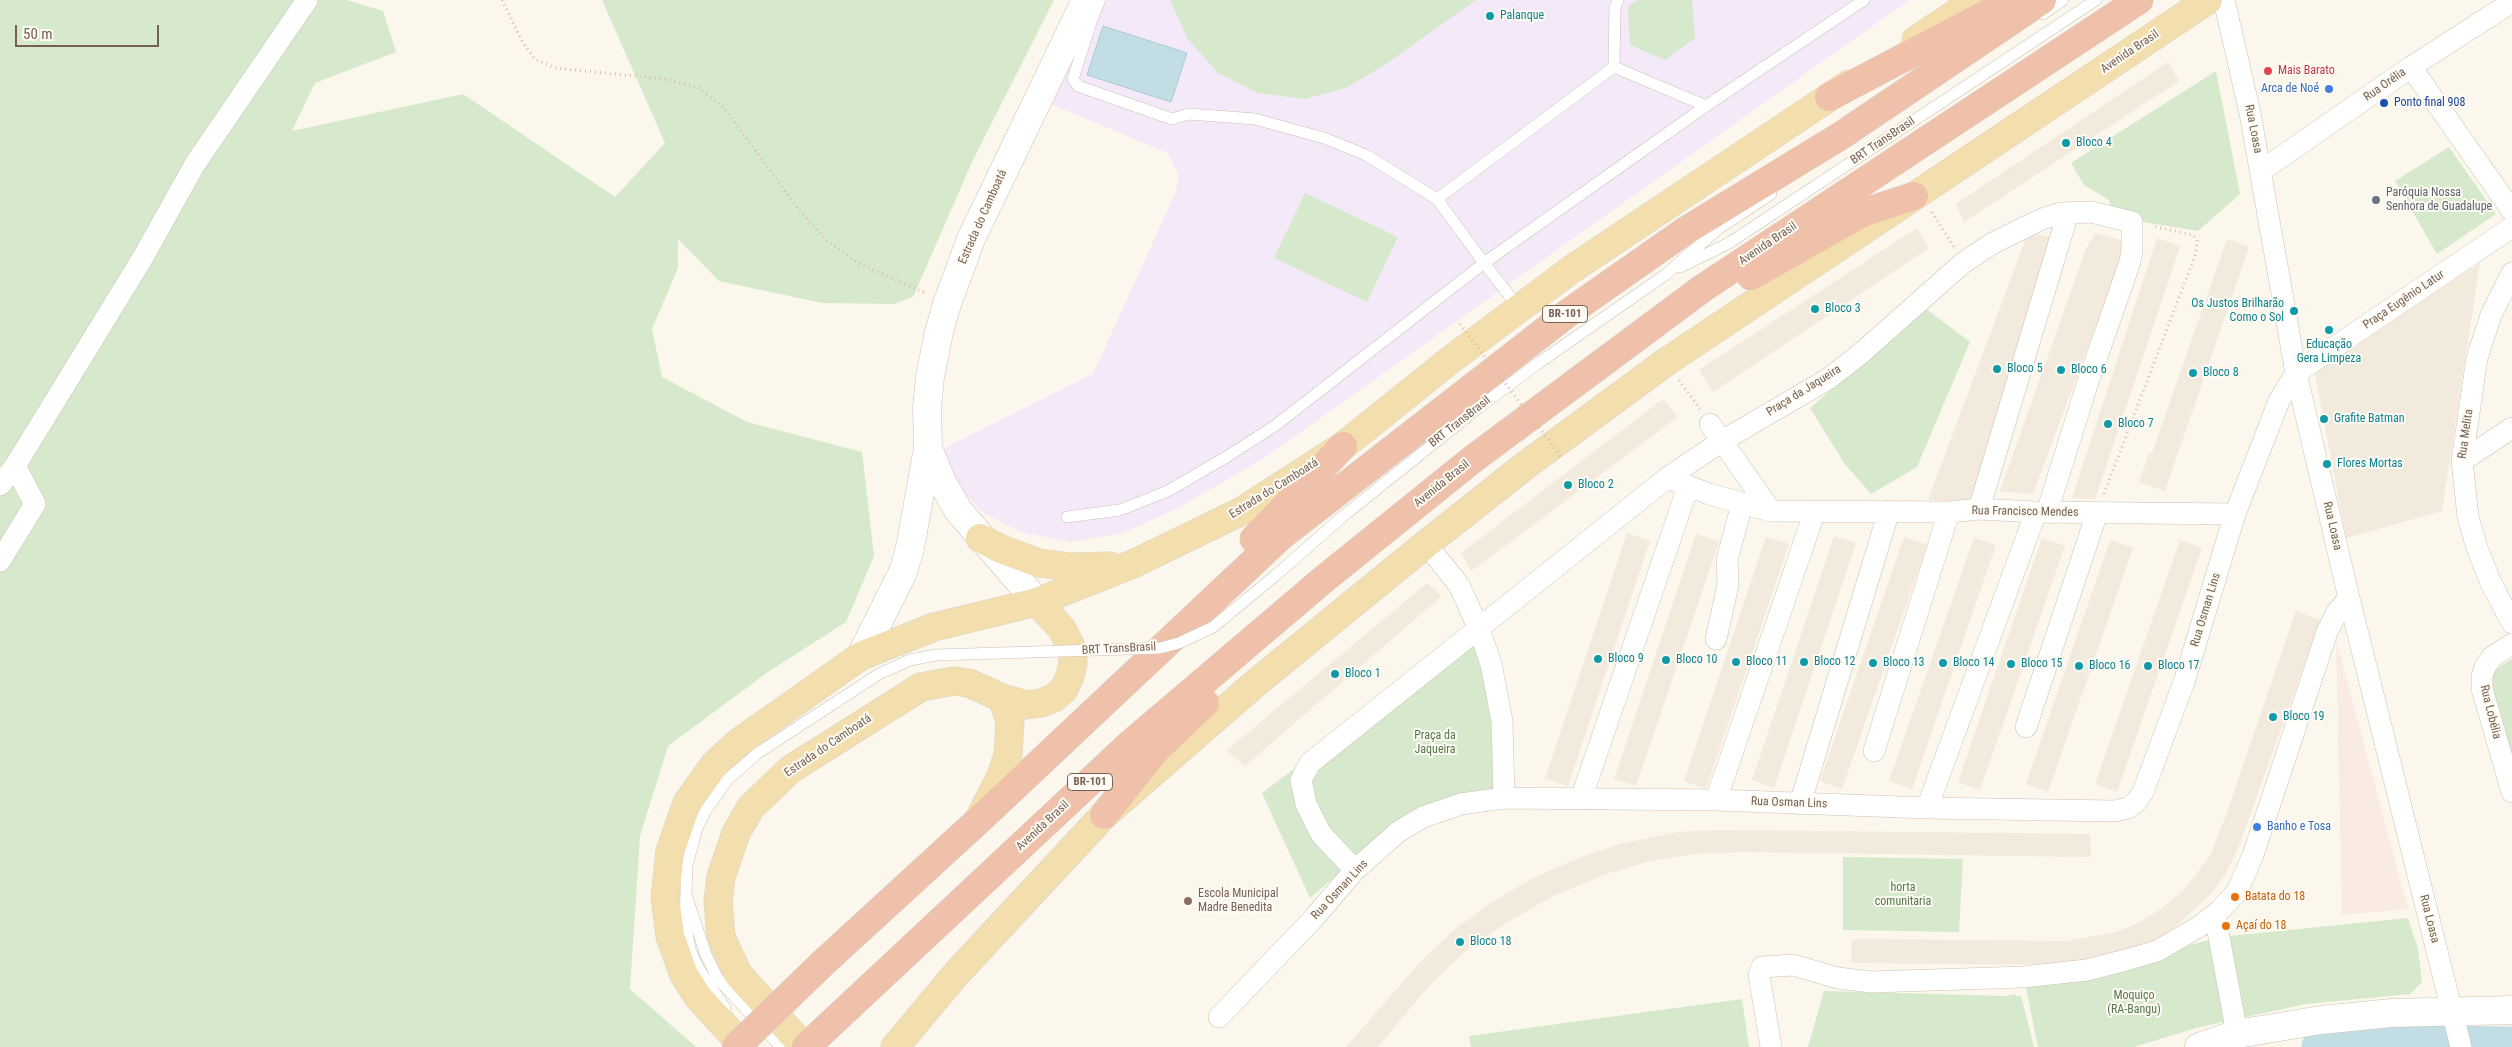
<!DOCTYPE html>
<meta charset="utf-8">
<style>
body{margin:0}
#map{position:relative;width:2512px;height:1047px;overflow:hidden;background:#fbf7ed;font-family:"Roboto Condensed",sans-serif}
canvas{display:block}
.scale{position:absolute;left:15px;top:25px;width:144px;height:22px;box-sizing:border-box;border:2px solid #756051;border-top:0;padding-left:6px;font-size:15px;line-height:18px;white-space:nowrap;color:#756051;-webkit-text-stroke:4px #fefbf4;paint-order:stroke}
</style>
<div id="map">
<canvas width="2512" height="1047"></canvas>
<div class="scale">50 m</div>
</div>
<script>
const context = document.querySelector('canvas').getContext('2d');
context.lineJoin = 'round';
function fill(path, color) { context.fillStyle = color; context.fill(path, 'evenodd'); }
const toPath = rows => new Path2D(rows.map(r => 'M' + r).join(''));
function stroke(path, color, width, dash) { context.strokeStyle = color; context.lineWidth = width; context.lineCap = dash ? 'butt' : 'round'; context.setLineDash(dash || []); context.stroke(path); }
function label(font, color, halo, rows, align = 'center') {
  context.font = font + ' "Roboto Condensed",sans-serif'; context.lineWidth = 4; context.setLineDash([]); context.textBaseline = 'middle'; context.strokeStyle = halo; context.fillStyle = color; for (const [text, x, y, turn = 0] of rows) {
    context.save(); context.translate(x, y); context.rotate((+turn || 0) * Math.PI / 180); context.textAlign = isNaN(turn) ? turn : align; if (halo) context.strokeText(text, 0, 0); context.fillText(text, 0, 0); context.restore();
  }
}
fill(toPath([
 [2168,62,2179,81,1964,222,1956,204],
 [1917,228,1929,248,1713,392,1699,370],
 [2028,233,2059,238,1975,502,1928,500],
 [2095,233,2127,242,2033,494,2000,491,2086,249],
 [2157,238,2180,246,2179,250,2095,499,2072,498],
 [2227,239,2249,247,2165,491,2139,482,2149,453,2152,453],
 [2480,263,2442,511,2346,538,2315,373],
 [1663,399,1678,417,1471,571,1461,553],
 [1627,533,1650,541,1568,786,1545,778],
 [1696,534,1719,542,1636,786,1614,779],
 [1834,536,1856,543,1774,788,1752,780],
 [1766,537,1789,544,1706,789,1684,781],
 [1904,537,1927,545,1842,789,1820,781],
 [1974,538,1996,545,1912,789,1889,781],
 [2042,538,2065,546,1980,790,1958,782],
 [2110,540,2133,548,2048,792,2026,784],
 [2180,540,2202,548,2117,792,2095,784],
 [1427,583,1442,596,1245,766,1226,751],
 [2296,611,2320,620,2238,849,2225,875,2212,893,2168,933,2139,949,2065,965,1851,963,1852,939,2067,941,2116,932,2138,923,2161,909,2184,890,2210,856,2226,815],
 [1720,830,2090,834,2091,857,1742,852,1694,854,1650,861,1606,874,1553,896,1503,925,1461,955,1428,987,1378,1047,1346,1047,1422,960,1455,929,1492,902,1533,878,1584,856,1620,844,1678,832]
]), '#f2eadc');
fill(toPath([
 [2336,639,2408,909,2342,915]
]), '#faebe2');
fill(toPath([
 [1089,0,1909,0,1264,458,1180,507,1123,533,1070,542,1021,532,985,514,959,488,939,451,1093,374,1175,194,1179,178,1168,153,1046,102]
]), '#f4e9f8');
fill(toPath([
 [0,0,347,0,383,11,396,52,315,83,292,131,463,94,615,197,665,143,602,0,1054,0,973,160,913,297,894,304,822,303,719,281,678,239,678,268,652,329,662,377,747,422,862,452,874,556,846,622,768,672,668,746,640,836,630,989,696,1047,0,1047],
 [1170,0,1476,0,1383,66,1346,88,1304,99,1258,93,1218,73,1187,38],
 [1637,0,1692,0,1695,38,1665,60,1630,45,1628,7],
 [2216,71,2240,194,2198,231,2113,217,2109,200,2084,185,2071,163],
 [2449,147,2496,214,2437,254,2395,181],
 [1305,193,1398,237,1367,302,1274,258],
 [1925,308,1970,342,1917,467,1871,494,1844,463,1810,408],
 [1479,631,1489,665,1500,794,1362,854,1310,898,1262,793],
 [2512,659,2512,766,2486,675],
 [1843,857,1963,859,1959,932,1843,930],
 [2408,918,2418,949,2422,982,2410,994,2306,1004,2196,1028,2134,1047,2038,1047,2026,988,2220,937],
 [1824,991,2007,996,2015,994,2016,996,2021,996,2034,1047,1808,1047],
 [1742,999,1749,1047,1471,1047,1469,1036]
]), '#d6e9cc');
const water = toPath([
 [1103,26,1187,53,1171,102,1087,75,1103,26]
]);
fill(water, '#c2dde4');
stroke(water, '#aacbd5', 1);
stroke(toPath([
 [2319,1047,2379,1042,2512,1044]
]), '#c2dde4', 35);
const lane = toPath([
 [1100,0,1091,22,1073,79,1078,86,1172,119,1189,114,1255,119,1324,138,1366,155,1437,199,1484,263,1706,106,1864,0],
 [2043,14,2063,0],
 [1614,67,1706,106],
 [1437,199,1614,67,1615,7,1618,0],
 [1680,267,1729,243,2096,0],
 [1067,517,1120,510,1168,491,1228,456,1276,425,1484,263,1519,308],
 [1276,575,1342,517,1478,408,1540,362,1665,275,1718,229,1771,194],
 [686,895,706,955,718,979,781,1047],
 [725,1008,699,969,690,950,685,921,687,865,697,828,706,810,728,779,758,753,879,674,910,660,936,655]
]);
const street = toPath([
 [2224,0,2250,113,2296,373,2349,598,2461,1047],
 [2411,67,2512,211],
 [2261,171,2411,67,2512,2],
 [2512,273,2491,315,2477,358,2462,461,2468,517,2477,548,2491,583,2512,623],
 [1710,424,1771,511],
 [2462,461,2512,428],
 [1667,478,1709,494,1771,511,1949,512,1979,509,2036,512,2235,514,2279,401,2296,373,2512,227],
 [0,485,15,466],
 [1979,509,2068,213],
 [1426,544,1459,585,1479,629,1491,664,1502,721,1504,798],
 [0,561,35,504,15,466,142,259,195,164,307,0],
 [1716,639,1728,585,1727,560,1742,504],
 [2512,644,2492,657,2485,667,2482,676,2482,689,2512,792],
 [2026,727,2097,513],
 [1874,751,1949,512],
 [1581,799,1688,487],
 [1716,800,1815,511],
 [1800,804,1889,511],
 [1927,808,2036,512],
 [1355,870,1321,834,1306,804,1301,780,1310,763,1667,478,1722,441,1828,379,1859,355,1963,263,1993,243,2042,219,2061,213,2091,212,2132,222,2132,250,2130,262,2087,385,2047,512],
 [2215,915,2237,1034],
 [1219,1017,1313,919,1355,870,1398,832,1423,817,1461,804,1504,798,1716,800,1927,808,2115,811,2128,808,2136,802,2143,792,2184,682,2235,514],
 [1771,1047,1759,975,1762,967,1793,965,1838,978,1871,982,2023,977,2087,970,2126,960,2157,951,2200,926,2219,911,2237,892,2253,855,2327,632,2337,612,2349,598]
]);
const secondary = toPath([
 [928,448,942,482,958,510,1037,602],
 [861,656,903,572,910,548,928,448,927,408,930,377,939,332,947,304,971,239,1086,0],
 [2199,1047,2237,1034,2321,1020,2392,1013,2512,1010]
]);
const primary = toPath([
 [1916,40,1976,0],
 [980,538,1001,549,1039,563,1069,567,1110,566],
 [979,819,1001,776,1008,755,1010,721,1002,698],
 [744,1047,698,997,684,975,670,936,665,897,670,851,687,803,714,765,739,742,861,656,934,627,1037,602,1133,564,1242,511,1343,446,1449,361,1572,269,1849,84],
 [804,1047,738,974,721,937,718,901,721,877,736,833,751,807,791,769,921,687,954,681,969,683,1002,698,1026,705,1041,703,1054,698,1064,689,1070,676,1073,663,1072,649,1062,629,1037,602],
 [895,1047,956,974,1104,815,1257,682,1426,544,1526,465,1666,362,2208,0]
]);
const highway = toPath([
 [1829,97,2013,0],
 [1751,276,1862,213,1914,196],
 [1254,539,1343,446],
 [1104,815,1155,751,1205,703],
 [823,963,979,820,1281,536,1568,313,1685,231,1842,135,2042,0],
 [806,1047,1129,745,1324,579,1473,459,1703,288,2139,0]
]);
stroke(lane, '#cdc0b3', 12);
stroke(street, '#cdc0b3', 22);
stroke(secondary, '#cfc1b1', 29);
stroke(primary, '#d8d2ce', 29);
stroke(highway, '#d8d2ce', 29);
stroke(toPath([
 [502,0,523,43,535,59,555,68,665,79,699,88,724,108,800,211,827,241,858,263,927,294],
 [1932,212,1954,247],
 [1679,380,1700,409],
 [2104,494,2196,253,2197,240,2193,235,2152,226]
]), '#d4bda9', 3, [1, 4]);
stroke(lane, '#fff', 11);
stroke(street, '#fff', 21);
stroke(secondary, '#fff', 28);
stroke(primary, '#f3dead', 28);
stroke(highway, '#efc1aa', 28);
const laneBridge = toPath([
 [936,655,1160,648,1179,643,1213,627,1276,575]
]);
const highwayBridge = toPath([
 [736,1047,823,963]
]);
stroke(laneBridge, '#cdc0b3', 12, []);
stroke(highwayBridge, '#d8d2ce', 29, []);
stroke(toPath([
 [1460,324,1562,458]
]), '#d4bda9', 3, [1, 4]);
stroke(laneBridge, '#fff', 11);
stroke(highwayBridge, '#efc1aa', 28);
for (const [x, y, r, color] of [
 [1490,16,5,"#0f9aa8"],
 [2268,71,5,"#e0444e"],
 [2329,89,5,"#3f7fe0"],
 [2384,103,5,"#1a4fb4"],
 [2066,143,5,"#0f9aa8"],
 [2376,200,5,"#6b7280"],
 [1815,309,5,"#0f9aa8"],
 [2294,311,5,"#0f9aa8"],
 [2329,330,5,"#0f9aa8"],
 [1997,369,5,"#0f9aa8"],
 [2061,370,5,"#0f9aa8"],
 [2193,373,5,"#0f9aa8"],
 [2324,419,5,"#0f9aa8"],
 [2108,424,5,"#0f9aa8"],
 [2327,464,5,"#0f9aa8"],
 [1568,485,5,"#0f9aa8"],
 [1598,659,5,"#0f9aa8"],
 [1666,660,5,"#0f9aa8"],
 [1736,662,5,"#0f9aa8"],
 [1804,662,5,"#0f9aa8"],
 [1873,663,5,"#0f9aa8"],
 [1943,663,5,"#0f9aa8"],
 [2011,664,5,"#0f9aa8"],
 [2079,666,5,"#0f9aa8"],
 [2148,666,5,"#0f9aa8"],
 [1335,674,5,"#0f9aa8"],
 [2273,717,5,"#0f9aa8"],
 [2257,827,5,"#3f7fe0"],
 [2235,897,5,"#e8710a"],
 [1188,901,5,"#8d6e63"],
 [2226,926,5,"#e8710a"],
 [1460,942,5,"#0f9aa8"]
]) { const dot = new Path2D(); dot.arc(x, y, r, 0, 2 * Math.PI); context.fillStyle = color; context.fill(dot); stroke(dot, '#fefbf4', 2); }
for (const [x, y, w] of [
 [1565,314,45],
 [1090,782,45]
]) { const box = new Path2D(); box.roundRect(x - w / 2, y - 8.5, w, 17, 4); context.fillStyle = '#fefbf4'; context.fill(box); stroke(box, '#756051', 1); }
label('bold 11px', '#756051', null, [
 ["BR-101",1565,314],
 ["BR-101",1090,782]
]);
label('12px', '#0d838f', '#fefbf4', [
 ["Palanque",1500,16],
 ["Bloco 4",2076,143],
 ["Os Justos Brilharão",2284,304,"right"],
 ["Como o Sol",2284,318,"right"],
 ["Bloco 3",1825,309],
 ["Educação",2329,345,"center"],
 ["Gera Limpeza",2329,359,"center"],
 ["Bloco 5",2007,369],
 ["Bloco 6",2071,370],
 ["Bloco 8",2203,373],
 ["Grafite Batman",2334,419],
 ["Bloco 7",2118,424],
 ["Flores Mortas",2337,464],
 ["Bloco 2",1578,485],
 ["Bloco 9",1608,659],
 ["Bloco 10",1676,660],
 ["Bloco 11",1746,662],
 ["Bloco 12",1814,662],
 ["Bloco 13",1883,663],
 ["Bloco 14",1953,663],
 ["Bloco 15",2021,664],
 ["Bloco 16",2089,666],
 ["Bloco 17",2158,666],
 ["Bloco 1",1345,674],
 ["Bloco 19",2283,717],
 ["Bloco 18",1470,942]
], 'left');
label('12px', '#756051', '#fefbf4', [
 ["Avenida Brasil",2130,52,-34],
 ["Rua Orélia",2385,85,-35],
 ["Rua Loasa",2253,129,79],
 ["BRT TransBrasil",1883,141,-34],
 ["Estrada do Camboatá",983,217,-66],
 ["Avenida Brasil",1768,244,-34],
 ["Praça Eugênio Latur",2404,300,-34],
 ["Praça da Jaqueira",1804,391,-32],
 ["BRT TransBrasil",1460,422,-38],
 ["Rua Melita",2466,434,-82],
 ["Avenida Brasil",1442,484,-39],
 ["Estrada do Camboatá",1274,489,-32],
 ["Rua Francisco Mendes",2025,512,1],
 ["Rua Loasa",2332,526,77],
 ["Rua Osman Lins",2206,610,-73],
 ["BRT TransBrasil",1119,649,-3],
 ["Rua Lobélia",2490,712,76],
 ["Estrada do Camboatá",828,746,-34],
 ["Rua Osman Lins",1789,803,2],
 ["Avenida Brasil",1043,826,-43],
 ["Rua Osman Lins",1340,890,-47],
 ["Rua Loasa",2429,919,76]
]);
label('12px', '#be3a42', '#fefbf4', [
 ["Mais Barato",2278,71]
], 'left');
label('12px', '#366cbe', '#fefbf4', [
 ["Arca de Noé",2319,89],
 ["Banho e Tosa",2267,827,"left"]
], 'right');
label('12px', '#164399', '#fefbf4', [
 ["Ponto final 908",2394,103]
], 'left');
label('12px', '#5b616d', '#fefbf4', [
 ["Paróquia Nossa",2386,193],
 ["Senhora de Guadalupe",2386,207]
], 'left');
label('12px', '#54794a', '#fefbf4', [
 ["Praça da",1435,736],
 ["Jaqueira",1435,750],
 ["horta",1903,888],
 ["comunitaria",1903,902],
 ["Moquiço",2134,996],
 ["(RA-Bangu)",2134,1010]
]);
label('12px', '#785e54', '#fefbf4', [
 ["Escola Municipal",1198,894],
 ["Madre Benedita",1198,908]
], 'left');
label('12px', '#c56008', '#fefbf4', [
 ["Batata do 18",2245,897],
 ["Açaí do 18",2236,926]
], 'left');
</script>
